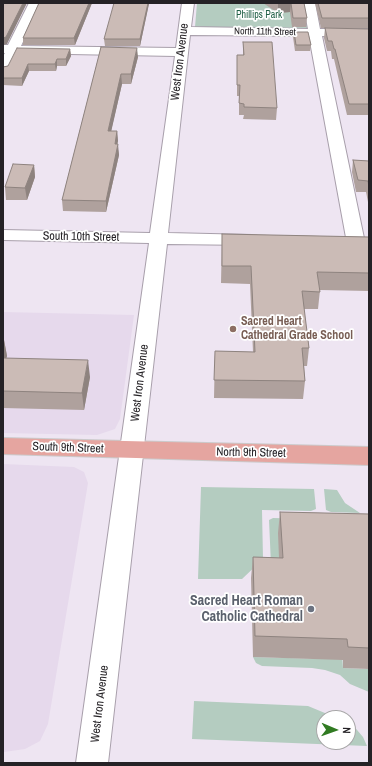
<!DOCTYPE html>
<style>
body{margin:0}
#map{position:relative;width:372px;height:766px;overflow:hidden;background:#eee5f2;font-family:"Archivo Narrow",sans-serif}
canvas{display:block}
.frame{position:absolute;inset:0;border:4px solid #252226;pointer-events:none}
.north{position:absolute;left:316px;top:710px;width:40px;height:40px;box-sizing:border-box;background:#fff;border:1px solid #a8a7a8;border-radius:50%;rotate:92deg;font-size:11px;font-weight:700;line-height:16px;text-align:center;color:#252226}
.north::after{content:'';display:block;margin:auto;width:14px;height:18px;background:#317b22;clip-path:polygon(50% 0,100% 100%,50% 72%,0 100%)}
</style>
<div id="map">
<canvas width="372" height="766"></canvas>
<div class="frame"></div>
<div class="north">N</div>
</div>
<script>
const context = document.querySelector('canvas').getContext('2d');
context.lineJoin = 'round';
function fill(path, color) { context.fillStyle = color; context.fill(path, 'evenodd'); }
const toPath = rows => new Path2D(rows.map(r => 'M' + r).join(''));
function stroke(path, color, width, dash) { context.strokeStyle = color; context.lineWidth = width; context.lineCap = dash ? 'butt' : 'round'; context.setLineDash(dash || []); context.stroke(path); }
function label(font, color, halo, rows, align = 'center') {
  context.font = font + ' "Archivo Narrow",sans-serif'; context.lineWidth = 3.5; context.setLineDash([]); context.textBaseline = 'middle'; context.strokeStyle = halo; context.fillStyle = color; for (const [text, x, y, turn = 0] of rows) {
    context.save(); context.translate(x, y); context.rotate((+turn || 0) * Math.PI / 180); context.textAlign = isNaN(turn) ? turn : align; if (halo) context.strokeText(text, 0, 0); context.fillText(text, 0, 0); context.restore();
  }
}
fill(toPath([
 [3,312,134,315,120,419,115,429,97,435,3,433],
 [3,464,74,467,84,472,88,483,48,724,40,741,25,749,4,752]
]), '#e6d9ec');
fill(toPath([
 [197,3,307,3,312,28,195,27],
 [201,487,314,489,316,509,311,511,262,510,263,559,242,579,198,579],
 [324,489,337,490,345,503,360,513,331,512,326,510],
 [273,518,309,519,280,565,271,565,269,520],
 [341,639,343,668,369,669,369,692,350,684,340,675,325,670,312,668,262,666,256,663,253,657,323,659],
 [194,701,308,706,337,718,324,718,324,742,348,742,348,723,352,724,363,737,367,746,192,739]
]), '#b4ccc0');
const minor = toPath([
 [29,3,41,3,21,46,176,48,182,3,194,3,191,27,308,29,303,3,315,3,320,29,369,29,369,37,322,36,365,243,362,247,356,248,350,247,347,243,309,36,190,35,168,233,252,235,258,236,261,240,258,244,252,245,167,244,108,763,76,763,149,243,3,240,3,230,150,233,175,56,17,53,8,72,3,73,3,56,5,53,3,53,3,45,8,45,29,3]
]);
const major = toPath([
 [3,438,369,447,369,465,3,454,3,438]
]);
stroke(minor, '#a89fab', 2);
stroke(major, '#cbcacb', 2);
fill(minor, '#fff');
fill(major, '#e5a5a0');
fill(toPath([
 [39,3,92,3,75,45,23,45,23,38],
 [149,3,140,46,105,46,104,39],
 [263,3,304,3,307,18,306,27,292,27,290,12,278,13],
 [315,3,369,3,369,28,321,28],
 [325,28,369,29,369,115,347,115,334,59,332,59,331,51,327,51,324,38],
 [294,32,311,45,310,51,295,51,293,37],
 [243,42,277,108,276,120,243,119,244,115,239,115,239,96,237,96,237,55,243,55],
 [101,47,138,57,131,84,122,84,111,131,117,131,118,141,117,144,119,155,106,212,63,211,62,200],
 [70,49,71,56,66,66,57,66,56,71,29,71,22,86,3,85,3,67],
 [353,160,369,161,369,207,366,192,356,192,352,172],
 [34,165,35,177,27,200,6,200,5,187],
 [222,234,369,237,369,291,320,290,318,309,304,309,309,348,307,366,304,366,305,381,303,399,214,398,215,351,253,352,250,284,221,283],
 [3,340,4,340,7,356,6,358,90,377,84,410,3,408],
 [280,512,369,514,369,669,343,668,343,660,253,657,251,578,253,557,279,558,278,533]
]), '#afa19d');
fill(toPath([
 [23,3,27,3,7,44,3,45,3,38],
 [89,3,92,3,75,45,74,38],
 [148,3,149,3,149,4,140,46,140,39],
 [286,3,291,3,290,12,278,13,278,4],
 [137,48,138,57,131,84,131,74],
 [70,49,71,56,66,66,66,59],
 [57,59,57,66,56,71,55,64],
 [28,64,29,71,22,86,22,78],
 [121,74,122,84,109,141,108,131],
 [117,131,118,141,115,154,115,144],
 [118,144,119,155,106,212,106,201],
 [34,165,35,177,27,200,25,188],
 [4,340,7,356,3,370,3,344],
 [88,360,90,377,84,410,82,393]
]), '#8e837f');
const building = toPath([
 [3,3,23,3,6,37,3,38,3,3],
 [39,3,89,3,74,38,23,38,39,3],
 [114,3,148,3,140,39,104,39,114,3],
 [277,3,286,3,278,4,277,3],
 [291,3,304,3,307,18,293,18,291,3],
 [318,3,369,3,369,18,322,18,318,3],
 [325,28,369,29,369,104,349,104,335,49,334,49,332,41,328,41,325,28],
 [294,32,308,32,311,45,296,45,294,32],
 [243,42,272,42,277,108,244,107,244,104,239,103,240,85,237,85,237,55,244,55,243,42],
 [101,47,137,48,131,74,121,74,108,131,117,131,115,144,118,144,106,201,62,200,101,47],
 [17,48,70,49,66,59,57,59,55,64,28,64,22,78,3,78,3,67,8,66,17,48],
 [353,160,369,161,369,187,368,181,358,180,353,160],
 [13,164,34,165,25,188,5,187,13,164],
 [222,234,369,237,369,273,317,272,320,292,302,291,309,348,302,348,305,381,214,380,215,351,255,352,251,266,222,266,222,234],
 [3,358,88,360,82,393,3,391,3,358],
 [280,512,369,514,369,648,348,647,347,639,255,636,253,557,283,558,280,512]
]);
fill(building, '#cbbbb6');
stroke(building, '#8e837f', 1);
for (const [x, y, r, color] of [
 [233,329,4,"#8d6e63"],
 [311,609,4,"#6b7280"]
]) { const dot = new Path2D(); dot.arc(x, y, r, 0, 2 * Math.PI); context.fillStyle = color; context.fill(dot); stroke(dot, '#fff', 1.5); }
label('10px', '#205f46', '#fff', [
 ["Phillips Park",259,15]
]);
label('10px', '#252226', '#fff', [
 ["North 11th Street",265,32,1]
]);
label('12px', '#252226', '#fff', [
 ["West Iron Avenue",180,62,-83],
 ["South 10th Street",81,237,1],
 ["West Iron Avenue",140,383,-83],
 ["South 9th Street",68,448,2],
 ["North 9th Street",251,453,1],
 ["West Iron Avenue",100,704,-83]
]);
label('bold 12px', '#785e54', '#fff', [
 ["Sacred Heart",241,322],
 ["Cathedral Grade School",241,336]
], 'left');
label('bold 14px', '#5b616d', '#fff', [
 ["Sacred Heart Roman",303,601],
 ["Catholic Cathedral",303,617]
], 'right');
</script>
